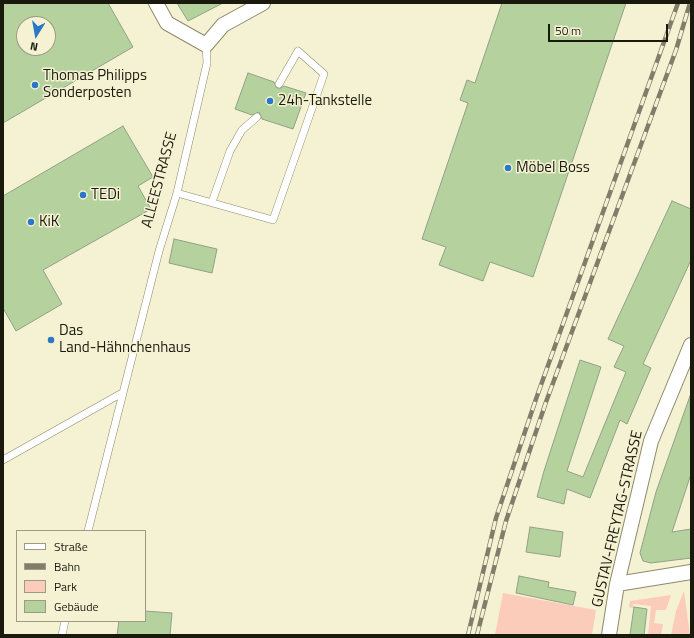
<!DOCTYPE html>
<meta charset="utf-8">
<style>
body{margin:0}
#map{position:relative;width:694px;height:638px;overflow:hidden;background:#f5f2d3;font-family:"Titillium Web",sans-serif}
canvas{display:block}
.frame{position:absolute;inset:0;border:4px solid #1a190e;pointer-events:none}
.legend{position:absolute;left:16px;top:530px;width:130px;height:92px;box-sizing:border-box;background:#f5f2d3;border:1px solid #9d9b84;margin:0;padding:5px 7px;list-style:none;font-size:12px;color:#1a190e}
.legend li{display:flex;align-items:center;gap:8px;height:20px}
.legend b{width:20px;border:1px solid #9d9b84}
.north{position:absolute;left:16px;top:16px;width:40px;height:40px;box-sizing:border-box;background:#f5f2d3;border:1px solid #9d9b84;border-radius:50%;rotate:191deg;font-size:11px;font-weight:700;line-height:16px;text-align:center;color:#1a190e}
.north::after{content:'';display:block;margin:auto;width:14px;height:18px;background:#2878c7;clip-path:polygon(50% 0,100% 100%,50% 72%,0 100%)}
.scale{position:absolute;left:548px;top:24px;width:120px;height:18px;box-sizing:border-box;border:2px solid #1a190e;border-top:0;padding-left:5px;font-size:12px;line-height:14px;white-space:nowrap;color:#1a190e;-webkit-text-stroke:3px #f5f2d3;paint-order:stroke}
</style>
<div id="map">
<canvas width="694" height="638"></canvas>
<div class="frame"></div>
<ul class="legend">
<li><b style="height:5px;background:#fff"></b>Straße</li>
<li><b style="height:5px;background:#807e6a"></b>Bahn</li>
<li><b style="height:11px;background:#fcccbb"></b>Park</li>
<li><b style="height:11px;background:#b5d29e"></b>Gebäude</li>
</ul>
<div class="north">N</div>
<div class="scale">50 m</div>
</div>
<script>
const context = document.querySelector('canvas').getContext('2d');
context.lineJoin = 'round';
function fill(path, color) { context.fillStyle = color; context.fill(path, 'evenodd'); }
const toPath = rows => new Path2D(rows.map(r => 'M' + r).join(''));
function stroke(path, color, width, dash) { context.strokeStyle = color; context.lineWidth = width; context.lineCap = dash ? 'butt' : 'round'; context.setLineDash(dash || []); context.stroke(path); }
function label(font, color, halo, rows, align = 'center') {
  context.font = font + ' "Titillium Web",sans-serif'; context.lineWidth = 3; context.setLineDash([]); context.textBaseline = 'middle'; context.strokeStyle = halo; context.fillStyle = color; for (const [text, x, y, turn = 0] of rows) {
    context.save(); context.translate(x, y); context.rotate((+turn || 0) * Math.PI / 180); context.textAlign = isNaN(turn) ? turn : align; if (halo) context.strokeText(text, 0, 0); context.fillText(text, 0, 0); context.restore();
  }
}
fill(toPath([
 [684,591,690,635,671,635,676,611],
 [503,593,596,610,592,635,495,635],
 [671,595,666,610,656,610,654,623,663,624,661,635,648,635,651,606,633,604,633,608,629,607,630,601]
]), '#fcccbb');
const building = toPath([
 [3,3,108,3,133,47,3,123,3,3],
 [24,24,48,24,48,48,24,48,24,24],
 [177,3,223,3,188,21,177,3],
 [502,3,626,3,533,277,490,262,483,281,439,265,446,247,422,239,468,103,460,100,467,80,475,83,502,3],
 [248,73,274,82,277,88,281,88,284,86,306,93,293,129,262,119,259,112,252,115,235,109,248,73],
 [123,126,153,177,138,186,151,209,43,270,62,304,16,331,3,308,3,196,123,126],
 [672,201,691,209,691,260,643,364,651,368,627,424,620,420,590,498,567,489,564,504,537,497,544,471,580,360,601,367,567,471,583,477,626,372,614,367,624,346,608,339,672,201],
 [174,239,217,249,212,273,169,263,174,239],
 [690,396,691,474,672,532,691,529,691,558,651,563,643,561,640,553,656,492,690,396],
 [530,527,563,532,560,557,526,552,530,527],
 [519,576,549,582,548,587,576,592,573,605,516,593,519,576],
 [634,607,647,609,644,635,630,635,634,607],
 [145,611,172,613,170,635,117,635,119,621,145,621,145,611]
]);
fill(building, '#b5d29e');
stroke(building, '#91a086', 1);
const service = toPath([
 [177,193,273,220,324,74,298,51,279,84],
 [212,202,230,151,242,130,257,117],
 [3,460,122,393],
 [88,531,159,251,177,193,207,63,206,45],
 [62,635,65,621]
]);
const minor = toPath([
 [156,3,167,23,206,45,223,25,263,3],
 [617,584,691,572],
 [609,635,617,584,651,441,691,345]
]);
stroke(service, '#8e8a6e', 8);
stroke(minor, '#8e8a6e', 16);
stroke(service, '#fff', 7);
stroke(minor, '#fff', 14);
const rail = toPath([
 [468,635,496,518,536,399,678,3],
 [477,635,506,521,546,402,676,50,690,3]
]);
stroke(rail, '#807e6a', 4.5);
stroke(rail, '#f5f2d3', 3, [9]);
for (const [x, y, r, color] of [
 [35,85,4,"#2878c7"],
 [270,101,4,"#2878c7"],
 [508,168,4,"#2878c7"],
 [83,195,4,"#2878c7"],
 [31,222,4,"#2878c7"],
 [51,340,4,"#2878c7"]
]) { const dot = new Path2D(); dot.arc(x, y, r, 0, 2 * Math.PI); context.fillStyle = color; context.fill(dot); stroke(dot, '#f5f2d3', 1.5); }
label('15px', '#1a190e', '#f5f2d3', [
 ["Thomas Philipps",43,76],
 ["Sonderposten",43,93],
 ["24h-Tankstelle",278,101],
 ["Möbel Boss",516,168],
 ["TEDi",91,195],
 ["KiK",39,222],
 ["Das",59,331],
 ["Land-Hähnchenhaus",59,348]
], 'left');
label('15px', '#1a190e', '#f5f2d3', [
 ["ALLEESTRASSE",160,180,-75],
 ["GUSTAV-FREYTAG-STRASSE",618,519,-77]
]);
</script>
